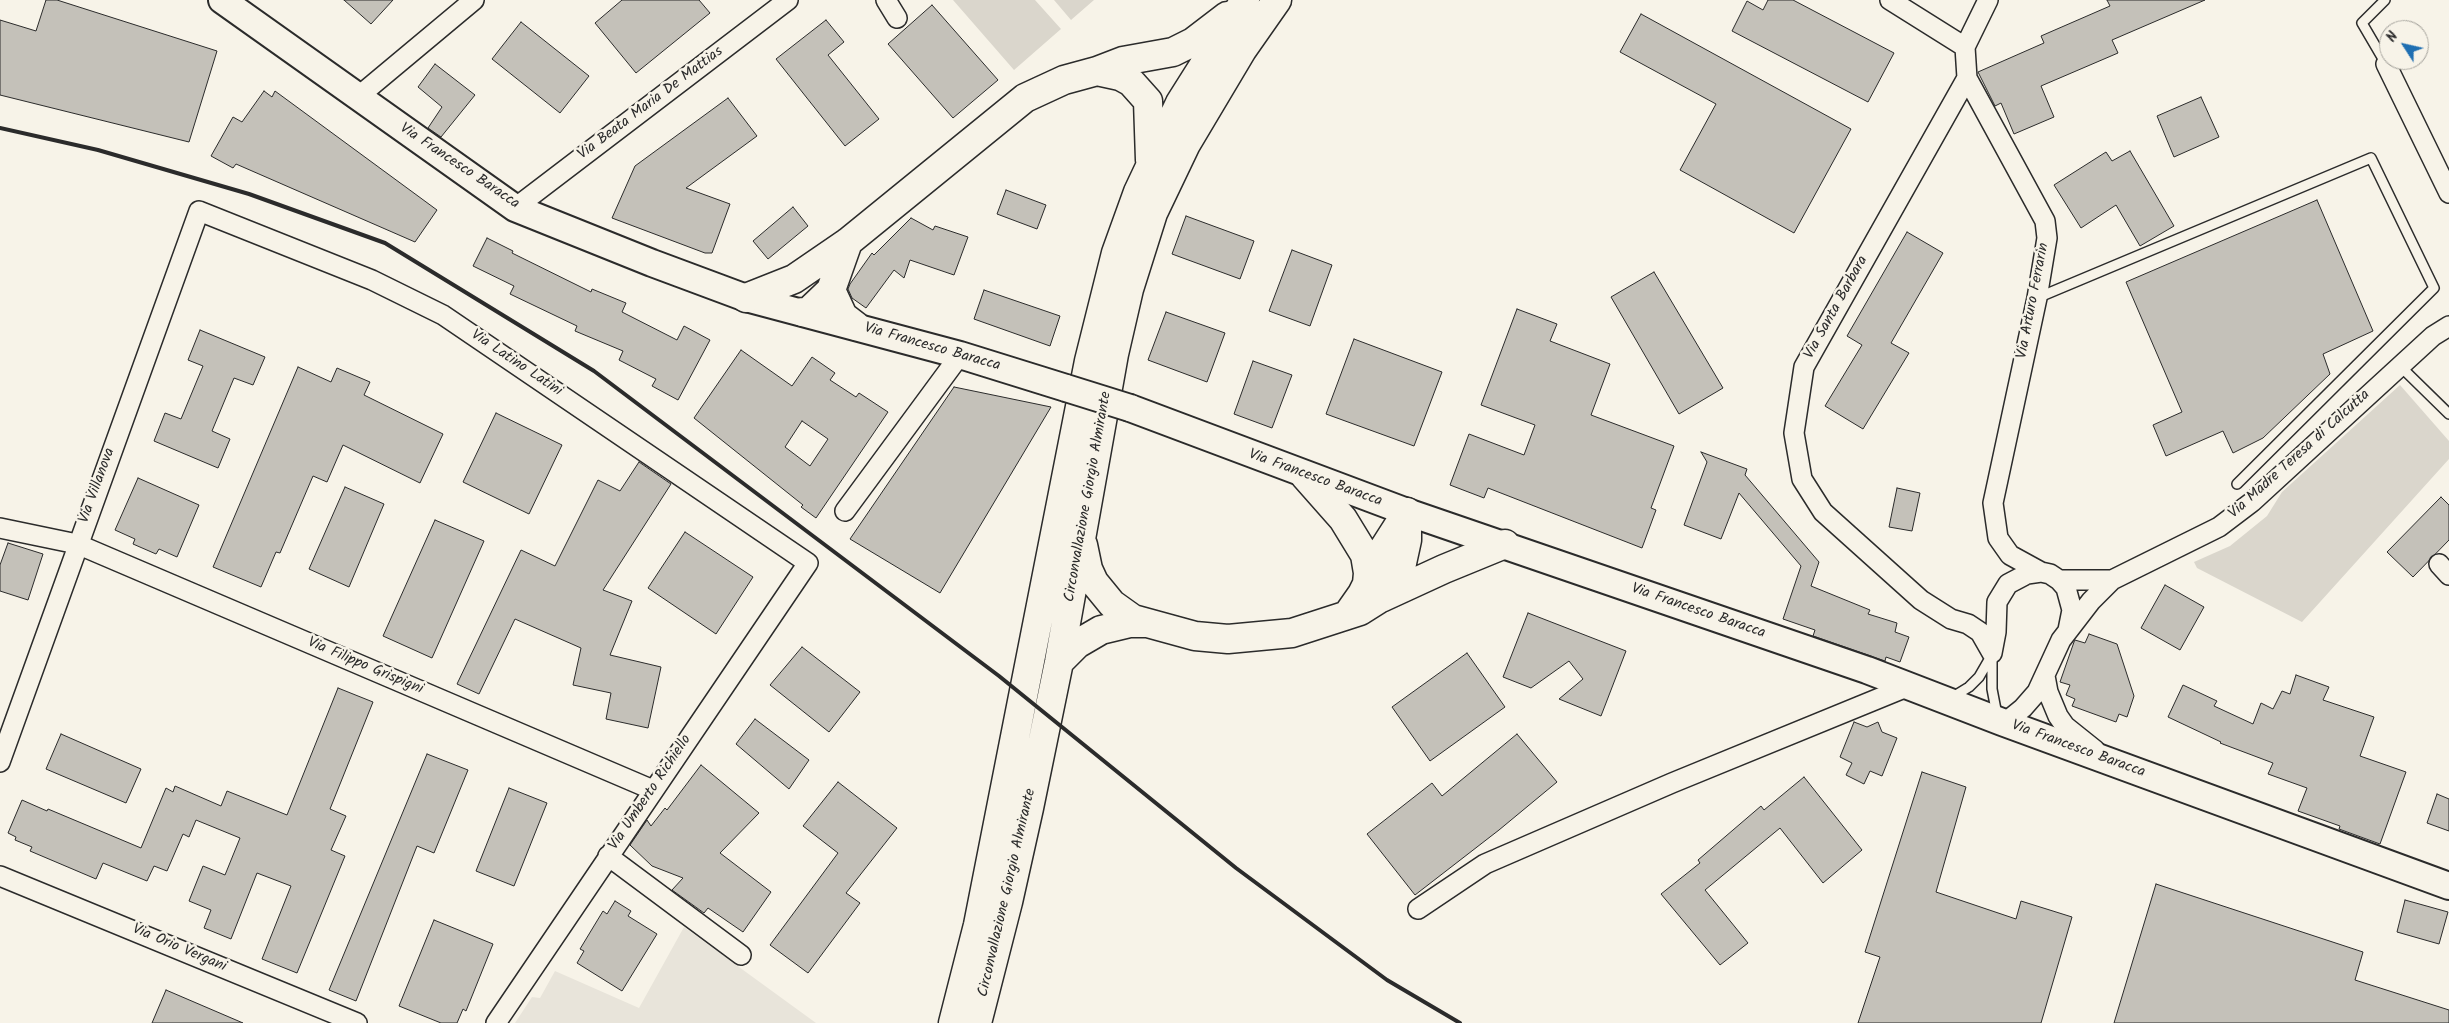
<!DOCTYPE html>
<style>
body{margin:0}
#map{position:relative;width:2449px;height:1023px;overflow:hidden;background:#f7f3e8;font-family:Kalam,sans-serif}
canvas{display:block}
.north{position:absolute;left:2379px;top:20px;width:50px;height:50px;box-sizing:border-box;background:#f7f3e8;border:1px solid #a5a39c;border-radius:50%;rotate:305deg;font-size:14px;font-weight:700;line-height:20px;text-align:center;color:#2b2b2b}
.north::after{content:'';display:block;margin:auto;width:18px;height:22px;background:#1f6fb2;clip-path:polygon(50% 0,100% 100%,50% 72%,0 100%)}
</style>
<div id="map">
<canvas width="2449" height="1023"></canvas>
<div class="north">N</div>
</div>
<script>
const context = document.querySelector('canvas').getContext('2d');
context.lineJoin = 'round';
function fill(path, color) { context.fillStyle = color; context.fill(path, 'evenodd'); }
const toPath = rows => new Path2D(rows.map(r => 'M' + r).join(''));
function stroke(path, color, width, dash) { context.strokeStyle = color; context.lineWidth = width; context.lineCap = dash ? 'butt' : 'round'; context.setLineDash(dash || []); context.stroke(path); }
function label(font, color, halo, rows, align = 'center') {
  context.font = font + ' Kalam,sans-serif'; context.lineWidth = 5; context.setLineDash([]); context.textBaseline = 'middle'; context.strokeStyle = halo; context.fillStyle = color; for (const [text, x, y, turn = 0] of rows) {
    context.save(); context.translate(x, y); context.rotate((+turn || 0) * Math.PI / 180); context.textAlign = isNaN(turn) ? turn : align; if (halo) context.strokeText(text, 0, 0); context.fillText(text, 0, 0); context.restore();
  }
}
fill(toPath([
 [684,927,816,1023,515,1023,532,997,540,998,555,971,639,1008]
]), '#e8e4da');
fill(toPath([
 [953,0,1035,0,1061,29,1014,70],
 [1054,0,1094,0,1071,20],
 [2400,385,2449,441,2449,459,2302,622,2197,568,2194,562,2230,546,2267,516,2282,492]
]), '#dad6cc');
const building = toPath([
 [46,0,57,0,217,51,189,142,0,95,0,20,36,31,46,0],
 [344,0,393,0,371,24,344,0],
 [622,0,699,0,710,13,636,73,595,23,622,0],
 [1768,0,1793,0,1894,53,1868,102,1732,31,1747,1,1763,10,1768,0],
 [2107,0,2205,0,2112,40,2118,53,2041,86,2054,117,2014,134,2001,103,1995,106,1978,72,2044,43,2041,36,2110,6,2107,0],
 [932,5,998,80,953,118,888,44,932,5],
 [1641,14,1851,129,1794,233,1680,170,1716,104,1620,52,1641,14],
 [826,20,844,42,828,55,879,119,845,146,776,59,826,20],
 [521,22,589,76,560,113,492,59,521,22],
 [435,64,475,95,441,137,428,128,442,107,418,87,435,64],
 [264,91,272,97,275,91,437,210,415,242,236,164,233,168,211,156,233,117,242,122,264,91],
 [2201,97,2219,137,2174,157,2157,116,2201,97],
 [728,98,757,136,686,188,730,204,712,253,705,253,612,218,635,166,728,98],
 [2130,151,2174,226,2140,246,2116,205,2081,228,2054,185,2106,152,2112,161,2130,151],
 [1006,190,1046,205,1037,229,997,214,1006,190],
 [2317,200,2373,331,2323,354,2330,374,2263,438,2233,453,2223,431,2166,456,2153,425,2182,412,2126,282,2317,200],
 [793,207,808,226,768,259,753,241,793,207],
 [1186,216,1254,241,1240,279,1172,254,1186,216],
 [911,218,933,230,935,226,968,237,954,275,910,260,904,278,894,270,866,308,852,298,848,289,850,284,872,253,874,255,911,218],
 [1907,232,1943,253,1891,343,1909,353,1863,429,1825,406,1862,345,1847,336,1907,232],
 [487,238,513,251,512,253,591,292,592,289,626,303,622,312,677,340,684,326,710,340,678,400,652,386,656,379,619,360,623,351,575,331,577,326,510,294,514,286,473,266,487,238],
 [1292,250,1332,265,1310,326,1269,311,1292,250],
 [1654,272,1723,388,1679,414,1611,297,1654,272],
 [984,290,1060,316,1050,346,974,319,984,290],
 [1517,309,1557,324,1550,341,1610,364,1591,415,1674,446,1651,508,1656,510,1642,548,1488,488,1484,498,1450,485,1469,434,1524,455,1535,425,1481,405,1517,309],
 [1166,312,1225,333,1207,382,1148,360,1166,312],
 [200,330,265,357,253,385,234,378,212,431,230,439,218,468,154,441,165,413,181,419,203,366,188,360,200,330],
 [1354,339,1442,372,1414,446,1326,414,1354,339],
 [741,350,792,386,812,357,835,373,830,380,856,397,859,393,888,412,816,518,801,507,803,505,694,418,741,350],
 [802,421,828,439,810,466,785,447,802,421],
 [1253,361,1292,375,1272,428,1234,414,1253,361],
 [298,367,331,382,337,368,370,382,364,395,443,434,420,483,343,445,327,482,313,476,280,553,276,552,261,587,213,567,298,367],
 [954,387,1051,407,940,593,850,539,954,387],
 [496,413,562,445,529,514,463,482,496,413],
 [1701,452,1747,469,1745,475,1819,562,1811,586,1870,610,1868,614,1897,623,1895,632,1909,637,1900,662,1886,657,1885,661,1813,636,1815,630,1783,619,1801,566,1739,493,1721,539,1684,525,1707,462,1701,452],
 [639,462,671,484,603,590,632,601,610,655,661,667,648,728,606,719,611,693,573,685,581,648,515,619,479,694,457,684,521,550,555,566,598,480,620,491,639,462],
 [138,478,199,505,177,557,159,549,156,554,133,544,135,539,115,530,138,478],
 [345,487,384,504,349,587,309,569,345,487],
 [1897,488,1920,493,1912,531,1889,527,1897,488],
 [2441,497,2449,505,2449,540,2413,577,2387,552,2441,497],
 [435,520,484,541,432,658,383,636,435,520],
 [685,532,753,577,716,634,648,588,685,532],
 [8,543,43,554,28,600,0,591,0,565,8,543],
 [2165,585,2204,607,2180,650,2141,628,2165,585],
 [1528,613,1626,651,1601,716,1559,699,1583,679,1569,661,1531,688,1503,677,1528,613],
 [2089,634,2117,644,2134,696,2127,717,2119,714,2116,722,2072,706,2075,699,2066,695,2070,685,2060,682,2074,642,2075,640,2085,643,2089,634],
 [802,647,860,692,829,732,770,685,802,647],
 [1467,653,1505,707,1430,761,1392,707,1467,653],
 [2296,675,2329,687,2323,700,2374,717,2360,756,2406,772,2380,844,2339,829,2340,826,2298,811,2307,788,2268,774,2273,763,2220,743,2221,742,2168,717,2183,685,2217,701,2214,706,2253,724,2261,703,2273,709,2282,691,2290,694,2296,675],
 [338,688,373,702,330,809,346,816,331,850,345,856,297,973,262,959,291,886,257,873,231,939,204,928,211,910,189,901,203,866,225,875,240,838,196,820,189,837,183,834,167,871,154,866,147,881,103,863,96,879,30,851,32,847,15,840,16,837,8,833,22,800,47,811,48,809,141,848,166,788,173,792,175,786,221,806,227,791,287,815,338,688],
 [755,719,809,760,789,789,736,744,755,719],
 [1854,722,1867,727,1878,722,1882,732,1897,738,1882,776,1870,771,1864,784,1846,775,1852,763,1840,757,1854,722],
 [61,734,141,769,126,803,46,769,61,734],
 [1517,734,1557,782,1499,830,1415,895,1367,834,1432,783,1442,796,1517,734],
 [427,754,468,770,434,853,417,846,356,1001,329,990,427,754],
 [701,765,759,813,720,853,771,892,743,932,708,908,704,913,672,890,683,878,652,866,630,845,647,820,651,826,665,808,667,810,701,765],
 [1922,772,1966,787,1936,892,2016,919,2021,901,2072,917,2041,1023,1858,1023,1880,957,1865,952,1922,772],
 [1804,777,1862,850,1823,883,1780,828,1705,890,1748,943,1720,965,1661,894,1700,863,1698,860,1761,806,1764,810,1804,777],
 [838,782,897,828,846,893,860,903,808,973,770,945,838,853,803,826,838,782],
 [509,788,547,803,514,886,476,871,509,788],
 [2437,794,2449,799,2449,831,2427,823,2437,794],
 [2156,884,2363,952,2355,980,2449,1010,2449,1023,2114,1023,2156,884],
 [2405,900,2448,912,2439,944,2397,932,2405,900],
 [615,901,631,911,628,916,657,934,622,991,577,963,584,951,580,949,603,911,607,914,615,901],
 [434,920,493,944,466,1011,463,1009,457,1023,441,1023,399,1006,434,920],
 [166,990,243,1023,152,1023,166,990]
]);
fill(building, '#c4c1b9');
stroke(building, '#2b2b2b', 1);
const service = toPath([
 [2385,0,2362,23,2386,64],
 [2037,298,2371,158,2434,288,2237,484],
 [2400,366,2449,414],
 [1992,653,1992,689,1997,715],
 [1951,698,1969,687,1979,677,1990,658]
]);
const minor = toPath([
 [886,0,897,18],
 [1890,0,1965,47],
 [1988,0,1965,47,1967,78,2045,221,2047,238,2037,298,1993,503,1998,538,2010,555,2041,572],
 [2386,64,2449,193],
 [1967,78,1804,367,1794,433,1802,479,1823,512,1921,600,1951,619,1968,624,1980,632,1992,653],
 [359,96,474,0],
 [515,208,788,0],
 [845,511,960,355],
 [0,528,77,544,653,790],
 [2439,564,2449,575],
 [2059,580,2112,580],
 [1992,653,1996,632,1997,602,2008,584,2027,574,2041,572,2050,574,2059,580,2066,588,2072,610,2068,630],
 [2045,676,2048,692,2058,716,2065,726,2095,750],
 [2002,722,2007,721,2023,708,2037,692,2061,640,2091,601,2112,580,2219,527,2252,502,2433,336,2449,326],
 [0,762,199,211,372,280,443,315,808,563,496,1023],
 [608,856,741,955],
 [0,876,357,1023],
 [1418,909,1485,864,1672,783,1909,686]
]);
const secondary = toPath([
 [222,0,515,208,652,263,746,298,960,355,1066,388],
 [1130,408,1407,512,1867,670,2002,722,2449,886]
]);
const trunk = toPath([
 [1097,71,1120,76,1131,82,1148,101,1150,160],
 [848,242,831,290,843,316,856,326],
 [746,298,794,279,848,242,1025,98,1064,80,1097,71,1123,61,1173,52,1193,42,1227,16],
 [803,312,808,312,831,290],
 [1305,476,1343,519,1365,555,1368,573,1367,584,1362,594,1348,614],
 [1083,545,1088,569,1094,582,1112,604,1133,619,1195,636,1228,639,1292,633,1360,611,1379,599,1396,578,1402,563,1407,540,1407,512],
 [1368,573,1407,512],
 [1381,598,1444,569,1505,544],
 [1059,662,1077,644,1101,630,1130,623,1144,623],
 [953,1023,978,925,1089,361,1116,253,1138,192,1180,103,1245,0],
 [977,1023,1008,902,1029,808,1059,662,1114,354,1129,289,1153,213,1186,144,1242,50,1277,0]
]);
stroke(service, '#2b2b2b', 12);
stroke(minor, '#2b2b2b', 22);
stroke(secondary, '#2b2b2b', 30);
stroke(trunk, '#2b2b2b', 31);
stroke(service, '#f7f3e8', 9);
stroke(minor, '#f7f3e8', 19);
stroke(secondary, '#f7f3e8', 26);
stroke(trunk, '#f7f3e8', 28);
stroke(toPath([
 [0,128,98,150,249,194,385,243,594,371,999,676,1236,868,1387,980,1460,1023]
]), '#2b2b2b', 4);
const secondaryBridge = toPath([
 [1066,388,1130,408]
]);
stroke(secondaryBridge, '#2b2b2b', 30, []);
stroke(secondaryBridge, '#f7f3e8', 26);
label('15px', '#2b2b2b', '#f7f3e8', [
 ["Via Beata Maria De Mattias",651,104,-37],
 ["Via Francesco Baracca",459,167,34],
 ["Via Arturo Ferrarin",2034,301,-79],
 ["Via Santa Barbara",1837,308,-61],
 ["Via Francesco Baracca",932,348,16],
 ["Via Latino Latini",516,364,34],
 ["Via Madre Teresa di Calcutta",2300,455,-42],
 ["Via Francesco Baracca",1315,479,20],
 ["Via Villanova",98,486,-70],
 ["Circonvallazione Giorgio Almirante",1089,497,-80],
 ["Via Francesco Baracca",1698,612,19],
 ["Via Filippo Grispigni",365,667,23],
 ["Via Francesco Baracca",2078,750,20],
 ["Via Umberto Richiello",651,793,-56],
 ["Circonvallazione Giorgio Almirante",1008,893,-77],
 ["Via Orio Vergani",179,949,23]
]);
</script>
